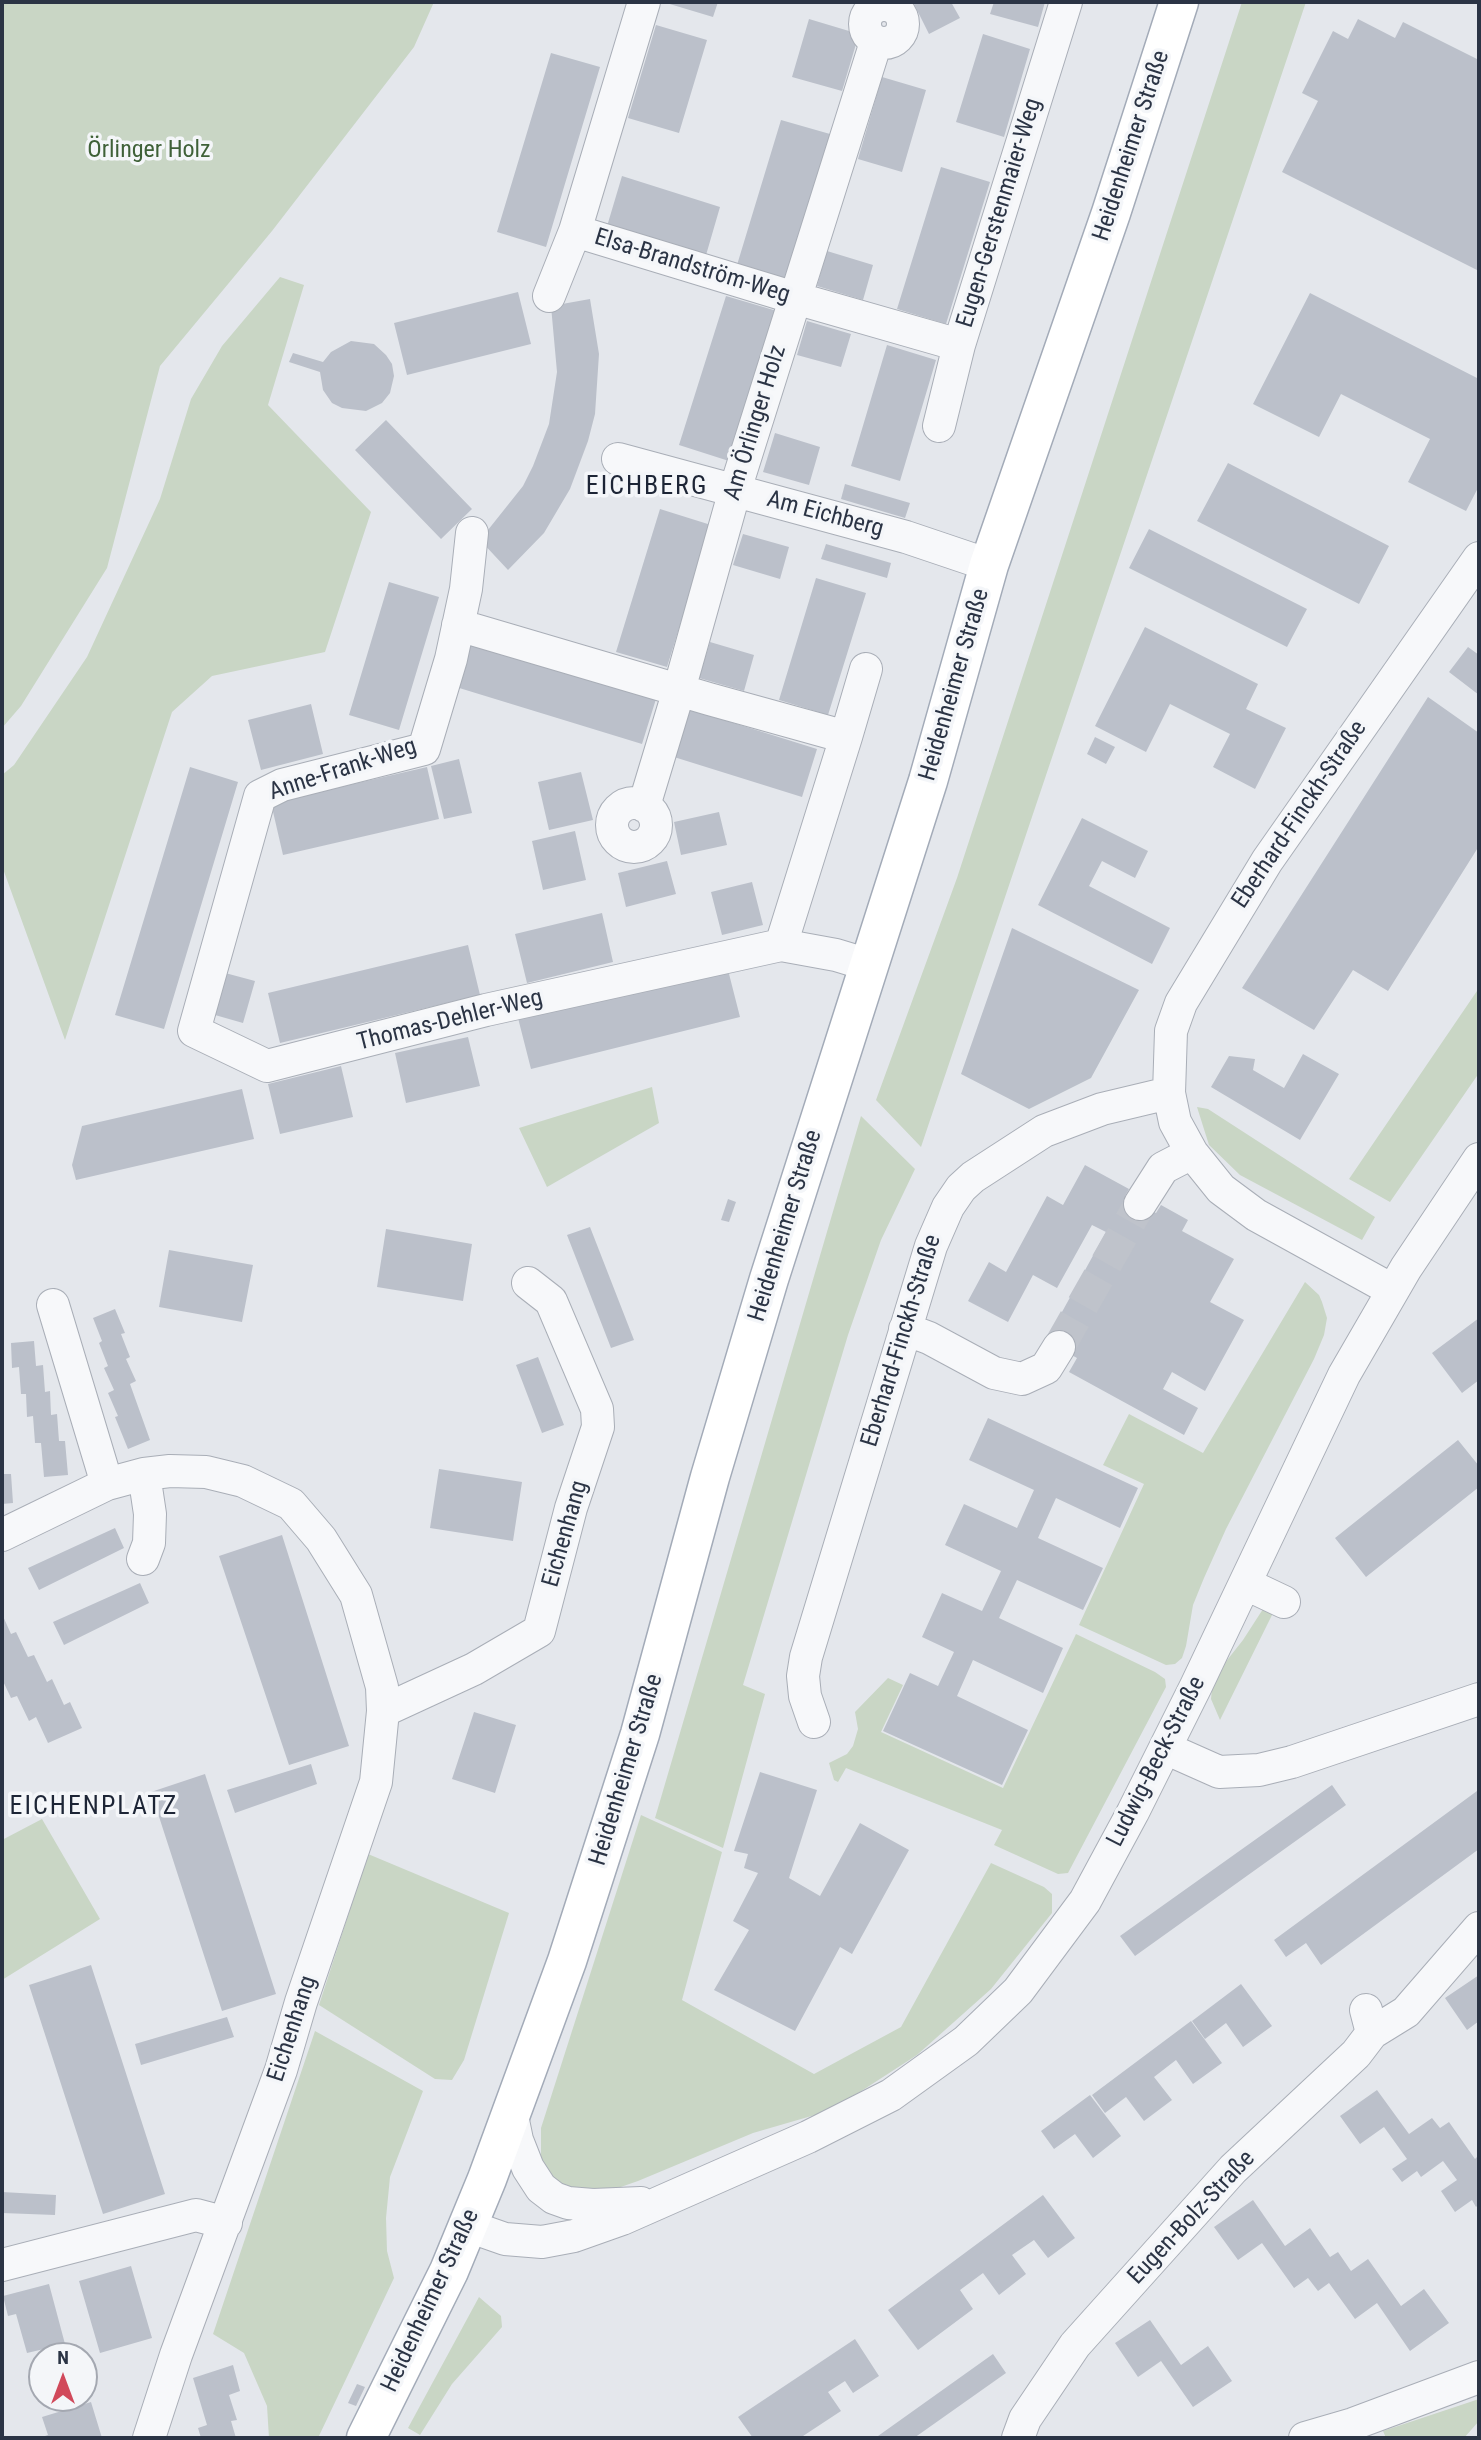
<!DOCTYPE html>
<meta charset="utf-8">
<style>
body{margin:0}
#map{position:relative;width:1481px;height:2440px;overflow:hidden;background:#e4e7ec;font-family:"Roboto Condensed",sans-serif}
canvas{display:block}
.frame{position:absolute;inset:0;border:4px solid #2b3445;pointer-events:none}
.north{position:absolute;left:28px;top:2342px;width:70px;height:70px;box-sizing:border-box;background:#f4f6f9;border:2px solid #a4a8b1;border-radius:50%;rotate:0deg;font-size:19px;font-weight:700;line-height:28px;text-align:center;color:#2b3445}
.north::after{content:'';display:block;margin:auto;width:24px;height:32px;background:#d1495b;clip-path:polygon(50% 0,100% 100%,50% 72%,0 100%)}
</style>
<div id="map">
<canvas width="1481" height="2440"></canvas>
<div class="frame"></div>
<div class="north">N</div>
</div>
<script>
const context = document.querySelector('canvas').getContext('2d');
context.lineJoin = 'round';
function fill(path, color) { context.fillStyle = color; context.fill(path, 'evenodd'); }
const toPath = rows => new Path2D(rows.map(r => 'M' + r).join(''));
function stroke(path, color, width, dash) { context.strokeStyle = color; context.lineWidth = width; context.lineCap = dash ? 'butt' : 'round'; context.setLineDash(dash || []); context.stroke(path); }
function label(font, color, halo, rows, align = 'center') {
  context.font = font + ' "Roboto Condensed",sans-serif'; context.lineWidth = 7; context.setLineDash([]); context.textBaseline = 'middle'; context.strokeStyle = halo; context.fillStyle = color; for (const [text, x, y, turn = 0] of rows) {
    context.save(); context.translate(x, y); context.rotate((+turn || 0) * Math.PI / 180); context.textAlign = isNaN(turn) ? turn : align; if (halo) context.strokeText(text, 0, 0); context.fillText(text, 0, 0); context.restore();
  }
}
fill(toPath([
 [2,2,434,2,414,47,272,231,160,366,107,568,21,706,2,728],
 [1242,2,1306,2,921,1147,876,1100,957,878],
 [280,277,304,285,268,405,371,512,325,652,212,676,172,712,65,1040,2,866,2,775,14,765,87,657,160,499,191,399,222,346],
 [1479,988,1479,1073,1390,1202,1349,1179],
 [652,1087,659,1123,547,1187,519,1128],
 [1197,1107,1208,1109,1375,1217,1362,1240,1240,1175,1209,1145],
 [861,1116,915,1169,881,1240,848,1335,743,1685,765,1694,723,1848,655,1818],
 [1305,1282,1319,1295,1322,1302,1327,1318,1324,1335,1314,1359,1226,1529,1204,1578,1193,1605,1186,1646,1182,1658,1175,1664,1166,1665,1079,1625,1144,1484,1103,1465,1129,1414,1203,1453],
 [1263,1609,1273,1613,1220,1720,1211,1699,1212,1688,1224,1664,1243,1640],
 [1076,1634,1155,1672,1165,1679,1166,1687,1068,1873,1058,1874,994,1845,1002,1830,846,1768,838,1782,834,1780,829,1763,847,1754,853,1746,858,1729,855,1712,888,1678,903,1685,881,1732,1003,1788],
 [641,1815,722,1852,682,2000,814,2074,901,2027,991,1863,1044,1887,1052,1894,1052,1913,991,1989,917,2055,832,2110,753,2133,638,2181,615,2189,603,2191,567,2189,546,2172,541,2158,541,2128],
 [42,1819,100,1919,2,1980,2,1840],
 [368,1854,509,1913,464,2060,452,2080,435,2079,319,2005],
 [315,2031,423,2091,390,2177,386,2218,387,2251,394,2278,318,2438,269,2438,267,2406,244,2353,213,2334],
 [479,2297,501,2316,502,2327,452,2384,420,2435,408,2428],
 [1479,2399,1479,2421,1464,2438,1386,2438,1383,2431]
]), '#c9d6c5');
fill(toPath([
 [663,2,718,2,713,17],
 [913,2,951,2,960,18,929,34],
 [994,2,1045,2,1038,27,990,14],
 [809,19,859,34,842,91,792,77],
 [1358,19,1395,38,1403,22,1479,60,1479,271,1282,172,1318,101,1302,93,1333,31,1348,39],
 [656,25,707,40,679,133,628,118],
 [983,34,1030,49,1004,137,956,122],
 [551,53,600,67,546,247,497,232],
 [882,77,926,90,902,172,858,159],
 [781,120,830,134,786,279,737,265],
 [941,167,990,182,946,324,897,309],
 [622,176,720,207,704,262,605,233],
 [827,251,873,265,863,300,817,286],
 [518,292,531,344,407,375,394,323],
 [1310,293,1479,379,1479,486,1466,511,1408,482,1430,439,1341,394,1319,437,1253,404],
 [726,296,777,311,729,461,679,445],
 [590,299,599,354,595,414,588,441,570,489,544,533,508,570,480,540,523,486,533,466,549,424,557,372,551,306],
 [807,321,851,334,841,367,797,355],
 [351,341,374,344,386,355,392,364,394,376,390,393,382,403,366,411,342,408,332,403,323,390,320,372,289,362,293,353,323,362,331,352],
 [887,345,936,360,900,481,851,466],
 [386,420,472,509,441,539,355,450],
 [775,433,820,447,809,485,763,472],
 [1228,463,1389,546,1359,604,1197,521],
 [845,484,910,503,905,518,841,499],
 [660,509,711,525,667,667,616,652],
 [1149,529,1307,609,1287,647,1129,568],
 [743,534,789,547,780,579,733,565],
 [826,544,891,563,887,578,821,559],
 [816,578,866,593,828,715,779,700],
 [389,582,439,597,399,730,349,715],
 [1145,627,1258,684,1246,709,1286,728,1255,789,1213,767,1230,734,1170,704,1146,752,1095,726],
 [470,642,656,699,642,744,456,687],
 [710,642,754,655,744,691,699,678],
 [1468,647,1479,655,1479,695,1449,672],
 [1428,697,1479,733,1479,846,1388,991,1353,970,1314,1030,1242,988],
 [311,704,323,754,261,770,248,720],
 [689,709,817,749,802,797,674,757],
 [1095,737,1115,747,1106,764,1087,754],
 [459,759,472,813,444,819,431,766],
 [190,767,238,782,164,1029,115,1015],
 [427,767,439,819,283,855,271,803],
 [581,772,593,820,549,830,538,782],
 [719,812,727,845,681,855,674,822],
 [1082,818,1148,851,1135,878,1102,861,1089,886,1170,928,1152,964,1038,905],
 [575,831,586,880,543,890,532,841],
 [667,861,676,894,626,907,618,873],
 [752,882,763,925,722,935,711,892],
 [602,913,613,962,527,983,515,934],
 [1012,928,1139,990,1091,1078,1029,1109,961,1074],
 [468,945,480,995,280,1043,268,993],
 [727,966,740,1017,531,1069,518,1018],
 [214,970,255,981,243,1023,201,1011],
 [468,1037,480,1086,406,1103,395,1053],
 [1303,1054,1339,1074,1300,1140,1211,1087,1229,1056,1255,1059,1253,1070,1284,1088],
 [341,1066,353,1117,280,1134,268,1084],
 [242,1089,254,1139,76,1180,72,1165,82,1126],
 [1085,1165,1129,1189,1125,1196,1156,1213,1161,1205,1188,1220,1182,1231,1234,1259,1210,1302,1244,1320,1205,1391,1172,1372,1163,1389,1198,1408,1184,1435,1069,1372,1077,1358,1046,1341,1106,1232,1092,1225,1057,1288,1033,1275,1008,1322,968,1301,989,1262,1006,1272,1047,1196,1063,1205],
 [728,1199,736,1202,729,1222,721,1220],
 [590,1227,634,1340,611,1348,567,1235],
 [386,1229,472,1244,463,1301,377,1287],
 [169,1250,253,1265,242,1322,159,1307],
 [115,1309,125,1333,121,1334,130,1357,126,1359,136,1381,130,1384,150,1440,128,1449,115,1417,118,1416,108,1393,114,1390,104,1368,108,1366,99,1343,102,1341,93,1318],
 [1479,1318,1479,1380,1462,1393,1432,1353],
 [34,1341,36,1366,43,1365,45,1392,50,1391,51,1415,57,1414,59,1441,65,1441,68,1475,44,1477,41,1443,35,1443,33,1416,27,1417,26,1394,21,1394,19,1367,12,1368,11,1343],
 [538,1357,564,1425,542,1433,516,1365],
 [988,1418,1138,1488,1120,1528,1056,1498,1038,1538,1103,1568,1083,1610,1017,1580,999,1618,1063,1648,1043,1693,973,1660,957,1696,1028,1730,1002,1785,883,1731,910,1673,938,1686,954,1652,922,1637,942,1593,982,1611,1001,1571,945,1545,964,1504,1017,1528,1034,1490,969,1460],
 [1458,1440,1479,1466,1479,1487,1366,1577,1335,1538],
 [439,1469,522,1482,513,1541,430,1528],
 [2,1474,11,1474,13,1503,2,1504],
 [115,1528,124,1548,39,1590,28,1568],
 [282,1535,349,1746,289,1765,219,1556],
 [140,1583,149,1603,64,1645,53,1622],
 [2,1614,11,1634,16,1632,28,1657,34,1655,47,1682,52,1679,64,1705,70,1702,82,1728,48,1743,36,1717,29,1721,17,1696,11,1698,2,1679],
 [474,1712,516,1725,495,1793,452,1779],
 [311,1764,317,1784,235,1813,227,1790],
 [760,1772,817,1790,789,1878,820,1896,860,1823,909,1850,852,1954,840,1947,795,2031,714,1990,749,1930,733,1921,758,1873,744,1868,748,1854,734,1851],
 [205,1774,276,1994,222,2011,151,1792],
 [1332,1785,1346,1805,1135,1956,1120,1936],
 [1477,1791,1479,1794,1479,1849,1321,1965,1306,1943,1286,1957,1274,1940],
 [91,1965,165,2194,103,2214,29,1985],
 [1479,1975,1479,2021,1467,2030,1445,1998],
 [1241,1984,1272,2026,1243,2047,1226,2023,1205,2039,1192,2021],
 [227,2017,234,2037,141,2065,135,2044],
 [1191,2021,1222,2063,1193,2084,1176,2060,1154,2077,1172,2100,1144,2121,1126,2097,1105,2113,1092,2095],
 [1377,2090,1409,2134,1432,2118,1440,2128,1449,2122,1475,2159,1479,2155,1479,2204,1476,2207,1472,2200,1455,2212,1441,2191,1457,2180,1443,2161,1421,2177,1417,2171,1402,2182,1392,2169,1407,2159,1384,2127,1360,2144,1340,2116],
 [1090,2095,1121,2136,1093,2158,1075,2134,1054,2149,1041,2131],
 [2,2192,56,2195,55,2215,2,2213],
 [1043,2195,1075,2238,1048,2258,1034,2240,1012,2255,1026,2274,999,2295,983,2273,960,2290,973,2309,918,2350,888,2310],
 [1253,2200,1285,2246,1310,2228,1330,2257,1338,2252,1351,2271,1368,2259,1401,2306,1424,2289,1449,2323,1410,2351,1377,2303,1355,2319,1329,2283,1318,2291,1308,2278,1294,2288,1262,2243,1238,2260,1214,2227],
 [131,2266,152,2338,100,2353,79,2281],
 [49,2284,65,2344,27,2353,16,2314,8,2316,3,2296],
 [1150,2320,1181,2365,1208,2346,1232,2381,1193,2407,1161,2361,1138,2377,1115,2343],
 [855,2339,879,2376,853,2393,845,2381,828,2392,841,2411,800,2438,753,2438,738,2417],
 [993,2354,1006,2373,914,2438,879,2438,878,2436],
 [233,2365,240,2391,229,2395,237,2420,231,2421,236,2438,201,2438,198,2428,207,2425,193,2378],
 [357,2384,365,2387,356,2406,348,2403],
 [91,2402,102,2438,39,2438,48,2435,42,2417]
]), '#bbc0ca');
stroke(toPath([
 [1059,1347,1140,1204]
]), '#bfc3cb', 32, [32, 16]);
const minor = toPath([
 '865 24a19 19 0 1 1 38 0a19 19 0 1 1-38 0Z',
 [575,231,795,298,959,345],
 [549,296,575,231,644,2],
 [939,426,959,345,1066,2],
 [618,459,906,537,989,565],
 [472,533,466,589,451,659,424,749,282,785,260,796,194,1031,267,1066,486,1010,781,945,836,955,869,965],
 [458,625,709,699,846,737,781,945],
 [846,737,866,669],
 '612 825a22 22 0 1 1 44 0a22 22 0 1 1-44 0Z',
 [644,806,679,690,735,490,876,42],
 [1169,1093,1175,1122,1192,1153,1221,1189,1256,1215,1392,1290],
 [1140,1204,1163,1168,1192,1153],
 [53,1305,107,1484],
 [905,1329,929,1338,994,1373,1022,1379,1046,1368,1059,1347],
 [2,1535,107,1484,144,1474,170,1471,206,1472,243,1481,291,1504,321,1539,356,1595,382,1687,383,1711,376,1782,301,2002,281,2070,176,2355,149,2438],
 [143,1559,149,1543,150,1514,144,1474],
 [1246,1584,1284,1602],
 [383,1711,474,1669,539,1631,571,1508,598,1427,597,1409,551,1301,528,1283],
 [814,1722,805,1696,803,1676,806,1657,931,1246,948,1207,961,1188,973,1177,1044,1131,1102,1109,1169,1093,1171,1031,1181,1003,1267,861,1479,558],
 [1165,1748,1219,1772,1259,1770,1292,1762,1479,1699],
 [1372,2033,1406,2012,1479,1928],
 [511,2111,517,2140,528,2168,541,2188,554,2198,568,2203,593,2205,641,2203],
 [468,2226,505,2239,542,2242,574,2236,622,2219,808,2137,891,2095,966,2041,1018,1991,1085,1901,1133,1812,1196,1686,1344,1375,1406,1268,1479,1159],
 [2,2265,196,2215,226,2223],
 [1018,2438,1025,2419,1075,2345,1233,2169,1356,2054,1372,2033,1366,2010],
 [1305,2438,1353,2424,1479,2377]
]);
const major = toPath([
 [366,2438,449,2271,487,2179,567,1961,640,1734,710,1477,769,1279,928,781,989,565,1111,213,1179,2]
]);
stroke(minor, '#a9aeb7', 34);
stroke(major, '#a3abb8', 41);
stroke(minor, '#f7f8fa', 32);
stroke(major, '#fff', 38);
label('24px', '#2b3445', '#f4f6f9', [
 ["Heidenheimer Straße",1132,146,-72],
 ["Eugen-Gerstenmaier-Weg",1000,213,-73],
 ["Elsa-Brandström-Weg",692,267,17],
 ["Am Örlinger Holz",756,423,-73],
 ["Am Eichberg",825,515,15],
 ["Heidenheimer Straße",955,685,-74],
 ["Anne-Frank-Weg",343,770,-18],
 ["Eberhard-Finckh-Straße",1300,815,-56],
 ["Thomas-Dehler-Weg",450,1021,-14],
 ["Heidenheimer Straße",786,1226,-73],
 ["Eberhard-Finckh-Straße",902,1341,-73],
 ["Eichenhang",566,1534,-74],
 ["Ludwig-Beck-Straße",1157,1762,-63],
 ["Heidenheimer Straße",627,1770,-73],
 ["Eichenhang",293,2029,-72],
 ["Eugen-Bolz-Straße",1192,2218,-47],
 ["Heidenheimer Straße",431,2301,-65]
]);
label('24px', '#3f6138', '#f4f6f9', [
 ["Örlinger Holz",149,151]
]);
context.letterSpacing = '2px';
label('26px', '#1d2536', '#f4f6f9', [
 ["EICHBERG",647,487],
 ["EICHENPLATZ",94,1807]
]);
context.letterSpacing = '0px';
</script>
